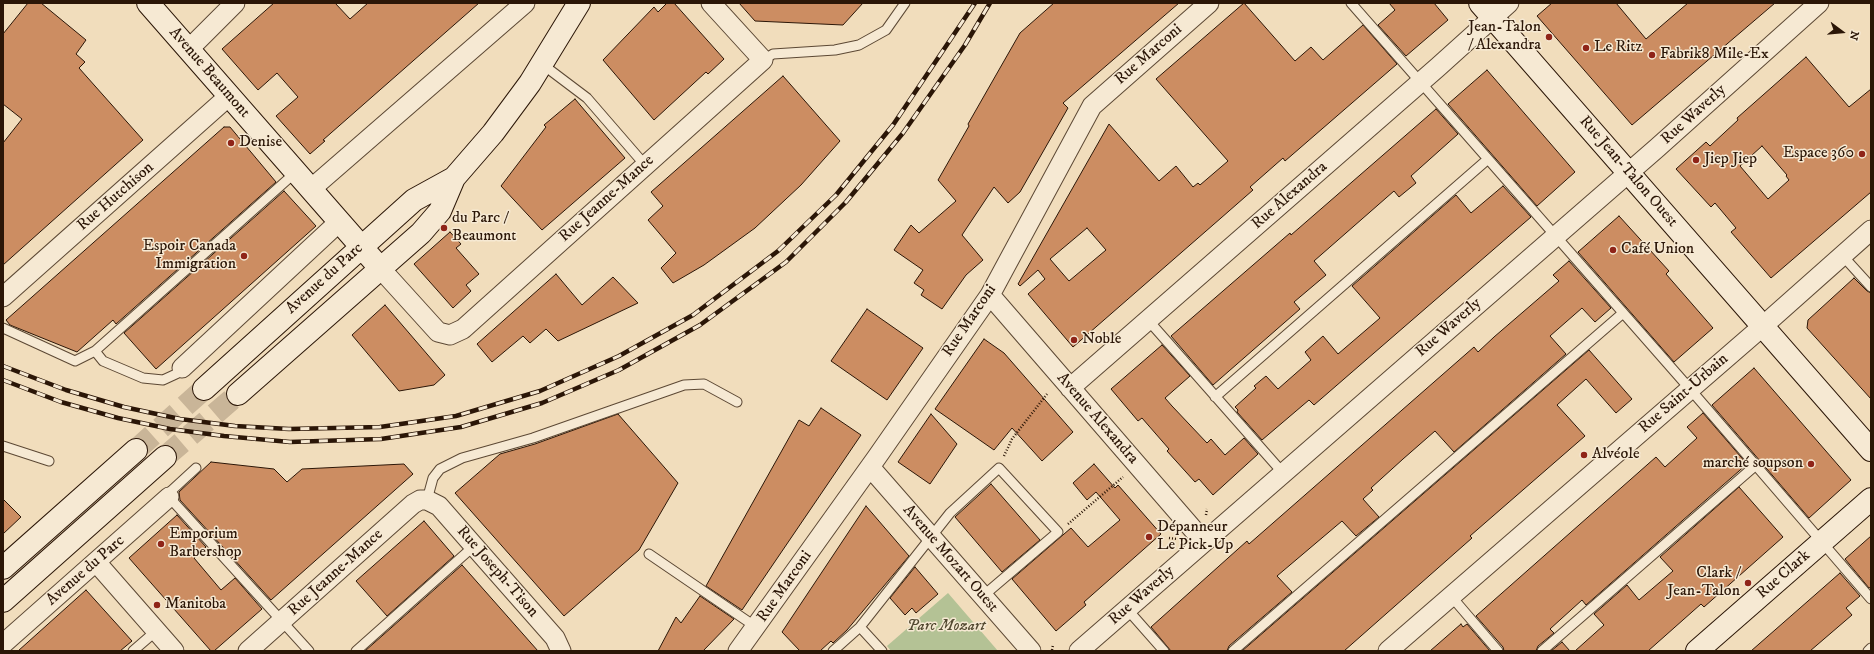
<!DOCTYPE html>
<meta charset="utf-8">
<style>
body{margin:0}
#map{position:relative;width:1874px;height:654px;overflow:hidden;background:#f1ddbc;font-family:"IM FELL DW Pica",serif}
canvas{display:block}
.frame{position:absolute;inset:0;border:4px solid #2b1607;pointer-events:none}
.north{position:absolute;left:1822px;top:12px;width:40px;height:40px;-webkit-text-stroke:3px #f6e9d3;paint-order:stroke;rotate:106deg;font-size:11px;font-weight:700;line-height:16px;text-align:center;color:#2b1607}
.north::after{content:'';display:block;margin:auto;width:14px;height:18px;background:#2b1607;clip-path:polygon(50% 0,100% 100%,50% 72%,0 100%)}
</style>
<div id="map">
<canvas width="1874" height="654"></canvas>
<div class="frame"></div>
<div class="north">N</div>
</div>
<script>
const context = document.querySelector('canvas').getContext('2d');
context.lineJoin = 'round';
function fill(path, color) { context.fillStyle = color; context.fill(path, 'evenodd'); }
const toPath = rows => new Path2D(rows.map(r => 'M' + r).join(''));
function stroke(path, color, width, dash) { context.strokeStyle = color; context.lineWidth = width; context.lineCap = dash ? 'butt' : 'round'; context.setLineDash(dash || []); context.stroke(path); }
function label(font, color, halo, rows, align = 'center') {
  context.font = font + ' "IM FELL DW Pica",serif'; context.lineWidth = 3; context.setLineDash([]); context.textBaseline = 'middle'; context.strokeStyle = halo; context.fillStyle = color; for (const [text, x, y, turn = 0] of rows) {
    context.save(); context.translate(x, y); context.rotate((+turn || 0) * Math.PI / 180); context.textAlign = isNaN(turn) ? turn : align; if (halo) context.strokeText(text, 0, 0); context.fillText(text, 0, 0); context.restore();
  }
}
fill(toPath([
 [948,593,998,651,891,651,887,646]
]), '#b4c295');
const building = toPath([
 [28,3,41,3,86,40,76,54,85,62,79,68,143,140,3,265,3,143,22,119,3,104,3,34,28,3],
 [274,3,335,3,350,19,368,3,479,3,323,140,325,141,310,154,276,116,298,97,277,73,258,90,222,49,274,3],
 [667,3,674,3,724,59,708,74,706,72,654,120,603,60,654,7,658,12,667,3],
 [739,3,863,3,843,25,755,21,739,3],
 [1054,3,1179,3,1063,103,1068,108,1020,192,1008,203,994,187,962,235,983,260,966,275,942,309,921,295,924,290,914,283,923,270,894,250,911,225,919,233,956,201,938,180,969,126,968,124,1020,33,1054,3],
 [1244,3,1295,61,1311,47,1323,60,1363,25,1397,64,1285,161,1283,158,1250,187,1253,190,1221,218,1073,347,1028,294,1045,279,1038,270,1020,286,1018,284,1109,124,1159,181,1176,166,1193,187,1198,183,1200,185,1228,161,1156,79,1244,3],
 [1087,228,1106,250,1069,281,1050,259,1087,228],
 [1389,3,1434,3,1448,20,1406,56,1378,25,1395,10,1389,3],
 [1552,3,1616,3,1646,39,1688,3,1775,3,1632,125,1537,16,1552,3],
 [1806,57,1849,107,1871,89,1871,192,1771,278,1731,232,1736,228,1715,203,1711,207,1676,169,1706,142,1710,146,1738,120,1737,118,1806,57],
 [1762,146,1787,175,1786,176,1789,180,1768,199,1740,166,1762,146],
 [1487,70,1575,172,1537,206,1448,104,1487,70],
 [783,76,840,141,801,185,755,228,704,265,673,283,661,268,676,253,648,220,663,206,651,192,783,76],
 [575,99,625,158,542,230,501,186,546,127,544,125,575,99],
 [1436,109,1458,134,1411,176,1416,183,1399,197,1394,191,1314,261,1326,275,1294,302,1300,309,1213,385,1171,336,1290,233,1291,235,1436,109],
 [224,127,230,127,276,182,116,324,113,320,77,352,10,325,6,320,224,127],
 [1503,186,1531,217,1314,405,1309,400,1262,440,1237,412,1238,410,1235,407,1256,388,1254,386,1266,376,1278,389,1311,360,1305,352,1323,336,1338,354,1380,318,1352,286,1456,195,1471,213,1503,186],
 [284,191,316,226,156,369,124,333,284,191],
 [1619,216,1669,271,1666,274,1713,328,1674,362,1578,252,1619,216],
 [450,232,461,244,456,248,479,274,466,285,471,291,453,308,414,264,450,232],
 [1569,261,1611,308,1595,322,1582,308,1550,336,1566,354,1454,452,1435,431,1403,459,1371,488,1373,490,1363,499,1379,517,1356,536,1342,521,1277,576,1292,592,1229,646,1227,651,1171,651,1151,627,1247,541,1249,544,1474,347,1478,352,1494,337,1559,281,1553,275,1569,261],
 [556,274,582,305,613,277,638,303,558,341,546,329,530,343,523,336,492,362,477,344,556,274],
 [1854,278,1867,291,1871,293,1871,399,1807,328,1808,320,1854,278],
 [385,305,445,375,434,385,399,391,352,335,385,305],
 [867,309,923,348,887,400,831,361,867,309],
 [984,339,1004,353,1073,432,1042,461,1012,428,994,450,935,409,984,339],
 [1162,345,1190,376,1165,398,1172,406,1207,443,1211,439,1225,455,1244,438,1258,454,1213,495,1199,479,1195,482,1167,451,1169,449,1142,418,1138,421,1111,389,1162,345],
 [1589,350,1632,399,1616,413,1586,379,1557,405,1585,436,1470,536,1472,538,1344,651,1242,651,1589,350],
 [1754,368,1851,480,1809,518,1712,405,1754,368],
 [821,408,861,435,742,610,706,586,799,420,809,426,821,408],
 [1703,413,1747,464,1586,605,1582,600,1550,629,1554,633,1538,646,1536,651,1504,651,1503,647,1476,616,1656,457,1665,467,1697,438,1687,427,1703,413],
 [618,414,678,483,639,550,564,616,455,493,500,454,535,444,618,414],
 [931,414,957,444,930,484,898,462,931,414],
 [211,462,274,469,287,482,302,469,404,464,413,474,271,600,180,500,179,492,211,462],
 [1094,464,1115,488,1118,485,1161,534,1084,602,1086,605,1056,631,1012,579,1071,528,1088,547,1120,520,1096,492,1087,500,1073,483,1094,464],
 [991,484,1040,540,1002,572,955,517,991,484],
 [1739,487,1783,537,1704,607,1701,604,1648,651,1575,651,1604,625,1594,614,1627,585,1639,600,1673,571,1660,557,1739,487],
 [3,499,21,517,3,534,3,499],
 [866,506,909,556,847,630,833,643,831,641,820,651,800,651,782,632,866,506],
 [177,515,206,547,194,558,221,590,235,578,262,609,214,651,211,651,129,558,177,515],
 [424,521,454,556,387,616,356,581,424,521],
 [1871,536,1871,587,1869,588,1845,559,1871,536],
 [462,565,538,651,365,651,462,565],
 [915,567,938,594,916,613,912,608,905,615,890,598,915,567],
 [1840,573,1860,596,1846,608,1852,615,1810,651,1751,651,1840,573],
 [86,590,132,641,120,651,18,651,86,590],
 [700,596,734,619,703,651,658,651,676,617,681,623,700,596],
 [1461,624,1463,627,1467,624,1490,651,1430,651,1461,624],
 [1562,642,1570,651,1551,651,1562,642]
]);
fill(building, '#cc8d62');
stroke(building, '#2b1607', 1);
stroke(toPath([
 [136,450,204,389],
 [165,457,238,394]
]), '#c9b598', 22, [22, 11]);
const lane = toPath([
 [1351,3,1690,389,1871,599],
 [763,60,773,54,835,50,859,45,886,30,905,3],
 [542,64,587,98,645,165],
 [1842,255,1871,287],
 [1148,320,1283,473],
 [3,328,75,361,95,351],
 [182,368,176,374,163,380,143,378,103,361,95,351,296,172],
 [1215,397,1488,159],
 [3,446,49,461],
 [196,468,171,491,169,497,309,651],
 [427,500,433,478,440,469,462,458,533,438,684,385,704,384,737,402],
 [649,554,756,627],
 [1451,596,1498,651],
 [1127,609,1164,651],
 [860,627,882,651],
 [133,651,156,631],
 [356,651,474,546],
 [833,651,860,627,950,513,999,468,1058,532,983,596],
 [1233,651,1623,313],
 [1542,651,1756,465],
 [1868,651,1871,648]
]);
const street = toPath([
 [188,50,235,3],
 [311,189,525,3],
 [380,268,438,332,450,335,463,329,763,60,711,3],
 [990,295,1204,542],
 [3,297,229,96],
 [182,368,339,222],
 [1070,388,1438,67,1509,3],
 [870,467,1031,651],
 [96,562,174,651],
 [3,644,169,497],
 [248,651,413,504,420,500,427,500,439,506,474,546,555,638,561,651],
 [738,651,877,457,990,295,1092,106,1209,3],
 [1079,651,1657,148,1819,3],
 [1388,651,1763,326,1871,230]
]);
const secondary = toPath([
 [148,3,380,268],
 [1480,3,1871,450],
 [204,389,414,200,454,178],
 [238,394,421,233,440,211,454,178,493,133,530,83,579,3],
 [3,568,136,450],
 [3,601,165,457],
 [1697,651,1871,499]
]);
stroke(lane, '#5c4834', 11);
stroke(street, '#5c4834', 21);
stroke(secondary, '#2b1607', 24);
stroke(toPath([
 [1004,456,1012,439,1047,394],
 [1206,515,1207,509],
 [1068,524,1123,477],
 [1169,538,1177,539],
 [1052,650,1053,645]
]), '#2b1607', 2.5, [1, 2]);
stroke(lane, '#f6e9d3', 9);
stroke(street, '#f6e9d3', 19);
stroke(secondary, '#f6e9d3', 22);
const rail = toPath([
 [3,366,66,390,124,407,180,419,235,426,289,429,380,427,456,416,540,391,619,356,693,315,778,251,836,195,893,125,975,3],
 [3,380,61,402,118,418,170,429,224,436,290,442,381,439,461,427,542,403,619,370,700,325,786,262,846,202,903,133,965,45,990,3]
]);
stroke(rail, '#2b1607', 4.5);
stroke(rail, '#f6e9d3', 3, [9]);
for (const [x, y, r, color] of [
 [1549,37,4,"#8f2418"],
 [1586,48,4,"#8f2418"],
 [1652,55,4,"#8f2418"],
 [231,143,4,"#8f2418"],
 [1862,154,4,"#8f2418"],
 [1696,160,4,"#8f2418"],
 [444,228,4,"#8f2418"],
 [1613,250,4,"#8f2418"],
 [244,256,4,"#8f2418"],
 [1074,340,4,"#8f2418"],
 [1584,455,4,"#8f2418"],
 [1811,464,4,"#8f2418"],
 [1149,537,4,"#8f2418"],
 [161,544,4,"#8f2418"],
 [1748,583,4,"#8f2418"],
 [157,605,4,"#8f2418"]
]) { const dot = new Path2D(); dot.arc(x, y, r, 0, 2 * Math.PI); context.fillStyle = color; context.fill(dot); stroke(dot, '#f6e9d3', 1.5); }
label('16px', '#2b1607', '#f6e9d3', [
 ["Jean-Talon",1541,28,"right"],
 ["/ Alexandra",1541,46,"right"],
 ["Le Ritz",1594,48],
 ["Fabrik8 Mile-Ex",1660,55],
 ["Denise",239,143],
 ["Espace 360",1854,154,"right"],
 ["Jiep Jiep",1704,160],
 ["du Parc /",452,219],
 ["Beaumont",452,237],
 ["Espoir Canada",236,247,"right"],
 ["Immigration",236,265,"right"],
 ["Café Union",1621,250],
 ["Noble",1082,340],
 ["Alvéole",1592,455],
 ["marché soupson",1803,464,"right"],
 ["Dépanneur",1157,528],
 ["Le Pick-Up",1157,546],
 ["Emporium",169,535],
 ["Barbershop",169,553],
 ["Clark /",1740,574,"right"],
 ["Jean-Talon",1740,592,"right"],
 ["Manitoba",165,605]
], 'left');
label('16px', '#2b1607', '#f6e9d3', [
 ["Rue Marconi",1149,55,-41],
 ["Avenue Beaumont",209,73,49],
 ["Rue Waverly",1694,115,-42],
 ["Rue Jean-Talon Ouest",1628,172,49],
 ["Rue Alexandra",1290,196,-41],
 ["Rue Hutchison",116,197,-41],
 ["Rue Jeanne-Mance",607,199,-42],
 ["Avenue du Parc",325,279,-42],
 ["Rue Marconi",970,321,-56],
 ["Rue Waverly",1449,328,-41],
 ["Rue Saint-Urbain",1684,394,-41],
 ["Avenue Alexandra",1097,419,49],
 ["Avenue Mozart Ouest",950,559,49],
 ["Avenue du Parc",86,571,-41],
 ["Rue Joseph-Tison",497,572,49],
 ["Rue Jeanne-Mance",336,573,-42],
 ["Rue Clark",1784,575,-41],
 ["Rue Marconi",785,587,-55],
 ["Rue Waverly",1142,596,-41]
]);
label('italic 16px', '#544a32', '#f6e9d3', [
 ["Parc Mozart",946,627]
]);
</script>
